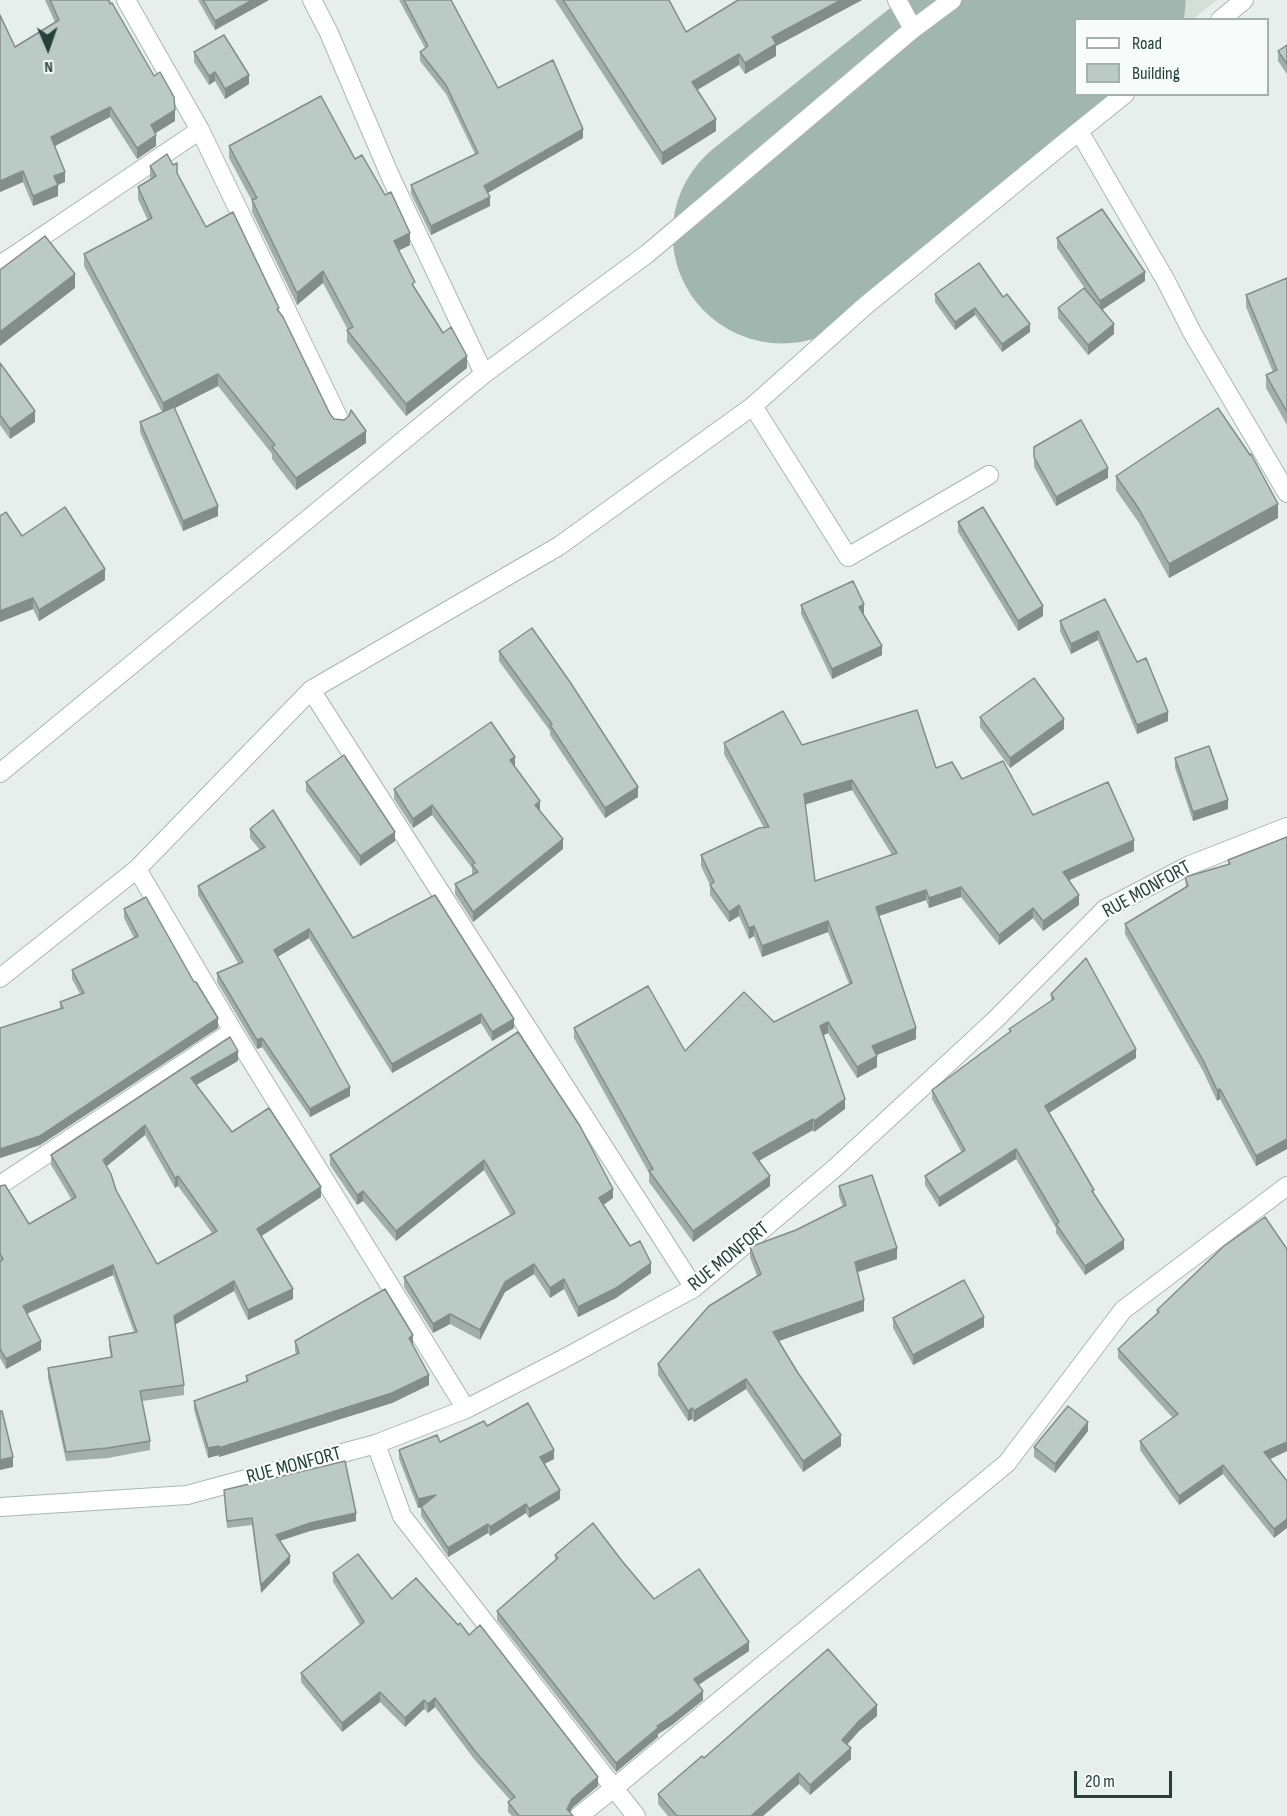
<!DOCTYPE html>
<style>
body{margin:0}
#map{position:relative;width:1287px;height:1816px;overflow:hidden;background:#e6efeb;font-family:"Sofia Sans Condensed",sans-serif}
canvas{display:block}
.legend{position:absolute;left:1074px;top:18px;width:195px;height:78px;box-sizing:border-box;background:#f7fbf9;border:2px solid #a3b1ad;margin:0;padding:8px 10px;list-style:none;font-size:18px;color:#24423a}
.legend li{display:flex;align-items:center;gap:12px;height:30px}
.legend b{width:30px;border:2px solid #a3b1ad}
.north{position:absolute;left:18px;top:18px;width:60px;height:60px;-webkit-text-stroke:4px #f7fbf9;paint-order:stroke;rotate:178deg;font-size:16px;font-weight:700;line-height:24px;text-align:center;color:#24423a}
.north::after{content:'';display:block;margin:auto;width:21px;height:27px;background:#24423a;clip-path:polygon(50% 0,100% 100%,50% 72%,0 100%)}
.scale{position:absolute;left:1074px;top:1771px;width:98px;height:27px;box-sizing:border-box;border:3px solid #24423a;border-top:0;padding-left:8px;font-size:18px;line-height:21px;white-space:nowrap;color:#24423a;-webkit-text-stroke:4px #f7fbf9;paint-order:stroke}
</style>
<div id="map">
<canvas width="1287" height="1816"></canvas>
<ul class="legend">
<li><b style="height:8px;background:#fff"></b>Road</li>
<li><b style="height:16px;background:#bbcac4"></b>Building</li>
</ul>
<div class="north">N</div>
<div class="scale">20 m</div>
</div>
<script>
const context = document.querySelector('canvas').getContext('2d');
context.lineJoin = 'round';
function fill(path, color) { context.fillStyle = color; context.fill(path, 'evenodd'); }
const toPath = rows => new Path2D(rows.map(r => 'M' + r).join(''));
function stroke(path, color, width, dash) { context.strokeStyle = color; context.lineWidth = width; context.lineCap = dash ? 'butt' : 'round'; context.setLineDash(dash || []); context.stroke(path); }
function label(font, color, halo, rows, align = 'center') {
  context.font = font + ' "Sofia Sans Condensed",sans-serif'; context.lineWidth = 4.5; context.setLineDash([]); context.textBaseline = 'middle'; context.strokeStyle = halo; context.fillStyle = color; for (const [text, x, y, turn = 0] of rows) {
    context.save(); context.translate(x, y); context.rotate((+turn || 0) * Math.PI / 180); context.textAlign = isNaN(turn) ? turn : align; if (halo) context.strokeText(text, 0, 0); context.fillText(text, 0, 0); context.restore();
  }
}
fill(toPath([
 [920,0,1217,0,1193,19,1076,20,1076,94,1099,95,811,317,715,164]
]), '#d4dfda');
stroke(toPath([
 [782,234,1076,0]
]), '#a2b6b0', 219);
const minor = toPath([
 [126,0,200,130,340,421],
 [312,0,329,33,392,180,484,374],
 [897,0,913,29],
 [1220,20,1244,0],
 [1079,131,1125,94],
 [0,265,200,130],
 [753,406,848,557,989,475],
 [311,690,694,1288],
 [0,773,484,374,647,254,913,29,952,0],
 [137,869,233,1031,466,1409],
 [0,978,137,869,311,690,559,546,753,406,865,306,1079,131,1166,281,1193,334,1287,493],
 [0,1185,233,1031],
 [376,1444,402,1516,614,1788,579,1816],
 [0,1507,187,1495,376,1444,466,1409,565,1358,694,1288,836,1167,995,1020,1105,909,1190,865,1287,827],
 [636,1816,614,1788,1007,1463,1123,1310,1287,1186]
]);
stroke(minor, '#a8b8b2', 20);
stroke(minor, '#fff', 18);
fill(toPath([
 [45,0,109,0,175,121,155,133,156,146,137,159,110,117,55,146,65,182,58,185,58,196,33,206,23,182,0,192,0,15,15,47,55,22],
 [198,0,269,0,215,30],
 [399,0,451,0,498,88,583,138,488,193,490,206,431,235,411,194,411,185,475,154,446,94,420,61,420,52,425,48],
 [555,0,669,0,686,32,738,0,862,0,776,46,776,56,745,74,739,65,697,90,716,131,662,165],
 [1287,45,1287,74,1278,61,1278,51],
 [194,52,249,84,225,99,215,81,209,85,194,62],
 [229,146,355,159,410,245,399,250,415,289,467,368,406,416,347,342,347,330,348,330,323,283,297,305,252,212,252,201,229,158],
 [150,166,177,173,206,227,279,312,330,414,334,419,366,443,296,490,272,459,272,454,218,386,175,408,218,516,183,531,140,432,140,422,162,412,84,266,84,254,148,221,138,199,138,187,151,179,150,178],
 [1057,238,1145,281,1102,310,1114,334,1088,355,1058,318,1058,308,1088,293,1057,248],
 [1287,278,1287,425,1266,388,1266,375,1273,372,1246,307,1246,295],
 [935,294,1003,297,1030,332,1002,352,975,315,955,330,935,302],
 [0,363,35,422,10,439,0,425],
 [1034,447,1108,478,1056,506,1034,467],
 [1116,476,1278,518,1169,578,1139,523,1116,490],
 [0,516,22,536,105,580,39,621,33,609,0,622],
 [958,522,1043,616,1018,631,958,532],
 [1105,599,1168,721,1137,734,1098,640,1071,654,1060,631,1060,621],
 [801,605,864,613,863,614,882,655,832,679,801,614],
 [499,651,638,797,605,818,550,735,550,731,499,661],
 [980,717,1064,729,1010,768,980,727],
 [724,743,802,745,936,768,962,779,1033,815,1134,851,1069,880,1079,905,1043,931,1033,918,999,945,961,897,929,908,926,900,879,916,916,1039,876,1055,877,1067,857,1078,828,1033,824,1035,845,1109,814,1132,813,1130,759,1161,770,1186,693,1242,649,1182,649,1173,574,1038,574,1028,685,1051,774,1022,849,984,828,932,762,957,754,936,749,939,739,916,729,922,710,895,710,885,701,866,701,855,764,828,724,754],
 [852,790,892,855,815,881,805,804],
 [1175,758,1228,809,1193,821,1175,768],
 [515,767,540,811,563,849,473,922,455,894,455,884,472,875,472,868,432,815,413,828,394,799,394,789],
 [306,782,395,841,360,866,306,791],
 [250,829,353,938,514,1028,492,1041,481,1023,392,1073,309,938,277,957,350,1096,310,1117,262,1047,257,1049,217,982,217,973,238,963,198,895,198,886,260,850,250,838],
 [1287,837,1287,1149,1256,1166,1220,1099,1217,1101,1203,1071,1125,934,1125,924,1186,888,1185,877,1228,864,1228,860],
 [124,909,218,1028,40,1145,0,1158,0,1028,60,1009,60,1002,80,994,72,979,72,970,134,938,124,918],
 [1051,994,1136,1058,1049,1113,1124,1249,1085,1275,1056,1233,1056,1228,1016,1159,939,1207,925,1185,925,1176,962,1153,932,1099,932,1090,1009,1033,1009,1029,1051,1001],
 [518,1032,613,1198,603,1205,630,1246,651,1273,616,1298,578,1317,564,1289,550,1298,534,1274,505,1292,480,1340,450,1324,433,1333,404,1287,404,1277,511,1216,484,1170,396,1241,363,1201,357,1205,330,1165,330,1155],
 [238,1061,196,1085,232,1132,321,1197,261,1236,293,1299,248,1320,234,1291,175,1325,184,1385,184,1395,142,1401,150,1441,150,1450,108,1458,66,1461,48,1378,48,1368,111,1357,109,1347,109,1337,134,1332,113,1275,27,1314,41,1350,6,1369,0,1358,0,1186,29,1224,72,1200,51,1165,51,1155],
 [145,1135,175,1188,178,1186,212,1233,157,1264,116,1190,107,1166],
 [839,1186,897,1259,857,1272,864,1311,779,1341,841,1446,803,1472,746,1389,694,1422,692,1419,688,1421,658,1375,658,1364,757,1276,750,1257,750,1247,796,1230,843,1207,839,1196],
 [1157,1310,1287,1451,1270,1459,1287,1481,1274,1538,1223,1474,1179,1505,1140,1450,1140,1441,1173,1418,1118,1358,1118,1349,1157,1313],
 [893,1318,984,1327,913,1365,893,1328],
 [295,1341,413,1345,429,1385,392,1403,219,1457,219,1455,208,1458,194,1410,194,1401,246,1382,246,1376,296,1354,295,1351],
 [487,1426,554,1459,544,1464,560,1499,529,1518,526,1513,490,1536,488,1533,448,1557,421,1516,421,1507,418,1508,399,1459,399,1450,440,1442],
 [1088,1431,1055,1473,1034,1457,1034,1447],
 [224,1490,356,1521,310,1531,280,1541,290,1563,261,1593,252,1525,227,1528],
 [555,1555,622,1561,654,1599,749,1651,698,1685,703,1700,672,1725,658,1734,658,1737,616,1772,497,1620,497,1611,555,1560],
 [333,1573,392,1599,598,1786,572,1808,570,1812,573,1816,512,1816,508,1812,508,1802,511,1801,474,1759,435,1707,428,1713,424,1709,405,1727,380,1702,342,1732,301,1682,301,1673,360,1625,333,1582],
 [877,1716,859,1731,847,1745,851,1759,810,1795,799,1784,763,1816,668,1816,658,1804,658,1794,704,1758]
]), '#a1aea9');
fill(toPath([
 [252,0,269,0,215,30,215,21],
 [841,0,862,0,776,46,776,56,745,74,745,63,772,37],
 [739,54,739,65,692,93,692,82],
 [215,72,215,81,209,85,209,76],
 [249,75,249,84,225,99,225,89],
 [110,107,110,117,51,148,51,137],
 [175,110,175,121,151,136,151,125],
 [716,119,716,131,662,165,662,153],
 [583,129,583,138,484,195,484,186],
 [156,135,156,146,137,159,137,148],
 [23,171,23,182,0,192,0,181],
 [65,172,65,182,54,186,54,176],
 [58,185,58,196,33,206,33,196],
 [490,197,490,206,431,235,431,226],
 [410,233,410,245,394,253,394,241],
 [323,271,323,283,297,305,297,293],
 [1145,272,1145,281,1100,311,1100,301],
 [75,274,75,288,0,346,0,332],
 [975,308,975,315,955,330,955,322],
 [1030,324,1030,332,1002,352,1002,344],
 [1114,324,1114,334,1088,355,1088,345],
 [467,356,467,368,406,416,406,404],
 [218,374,218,386,163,414,163,403],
 [35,411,35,422,10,439,10,429],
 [366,431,366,443,296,490,296,478],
 [1108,468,1108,478,1056,506,1056,497],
 [1278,504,1278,518,1169,578,1169,564],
 [218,506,218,516,183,531,183,521],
 [105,569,105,580,39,621,39,610],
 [33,598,33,609,0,622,0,611],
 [864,604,864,613,859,617,859,607],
 [1043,606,1043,616,1018,631,1018,621],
 [1098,631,1098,640,1071,654,1071,644],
 [882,646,882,655,832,679,832,669],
 [1168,712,1168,721,1137,734,1137,725],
 [1064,719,1064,729,1010,768,1010,758],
 [515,757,515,767,510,760],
 [852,780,852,790,804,805,804,794],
 [638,787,638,797,605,818,605,808],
 [1228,800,1228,809,1193,821,1193,812],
 [540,801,540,811,535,815,535,805],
 [432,805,432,815,413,828,413,819],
 [395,832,395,841,360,866,360,856],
 [563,839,563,849,473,922,473,912],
 [1134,840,1134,851,1063,883,1063,872],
 [961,887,961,897,929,908,929,898],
 [926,890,926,900,876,917,876,907],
 [1079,895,1079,905,1043,931,1043,921],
 [739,905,739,916,729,922,729,912],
 [1033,908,1033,918,999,945,999,935],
 [828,921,828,932,762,957,762,946],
 [754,926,754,936,749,939,749,928],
 [309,929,309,938,274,959,274,950],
 [481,1014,481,1023,392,1073,392,1064],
 [218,1018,218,1028,40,1145,0,1158,0,1149],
 [514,1019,514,1028,492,1041,492,1032],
 [828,1022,828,1033,820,1037,820,1026],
 [916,1028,916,1039,872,1057,872,1046],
 [262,1038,262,1047,257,1049,257,1040],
 [1136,1049,1136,1058,1045,1115,1045,1106],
 [238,1051,238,1061,191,1088,191,1078],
 [877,1056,877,1067,857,1078,857,1067],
 [350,1087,350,1096,310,1117,310,1109],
 [1220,1089,1220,1099,1217,1101,1217,1090],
 [845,1099,845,1109,814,1132,814,1121],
 [813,1119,813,1130,753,1164,753,1153],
 [145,1125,145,1135,103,1169,103,1160],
 [1287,1139,1287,1149,1256,1166,1256,1156],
 [1016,1149,1016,1159,939,1207,939,1198],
 [484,1160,484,1170,396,1241,396,1231],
 [178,1176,178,1186,175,1188,175,1178],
 [770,1176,770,1186,693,1242,693,1231],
 [321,1187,321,1197,257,1239,257,1229],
 [613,1189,613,1198,599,1208,599,1198],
 [363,1191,363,1201,357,1205,357,1195],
 [1124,1240,1124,1249,1085,1275,1085,1266],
 [897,1248,897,1259,855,1273,855,1262],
 [651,1263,651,1273,616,1298,578,1317,578,1307],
 [534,1264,534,1274,505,1292,480,1340,480,1330,505,1282],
 [113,1265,113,1275,23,1315,23,1306],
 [564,1279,564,1289,550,1298,550,1288],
 [234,1281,234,1291,174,1325,174,1316],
 [293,1289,293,1299,248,1320,248,1310],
 [864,1300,864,1311,773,1343,773,1332],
 [450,1314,450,1324,433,1333,433,1324],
 [984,1317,984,1327,913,1365,913,1355],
 [413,1335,413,1345,409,1338],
 [41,1341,41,1350,6,1369,6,1359],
 [429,1375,429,1385,392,1403,219,1457,219,1448],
 [746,1379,746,1389,694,1422,694,1411],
 [692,1408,692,1419,688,1421,688,1411],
 [1088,1422,1088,1431,1055,1473,1055,1464],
 [841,1435,841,1446,803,1472,803,1461],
 [1287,1442,1287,1451,1264,1462,1264,1452],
 [219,1446,219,1455,208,1458,208,1448],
 [554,1450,554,1459,540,1466,540,1457],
 [13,1457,13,1467,0,1470,0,1460],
 [1223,1465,1223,1474,1179,1505,1179,1496],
 [560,1490,560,1499,529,1518,529,1509],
 [436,1495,436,1504,418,1508,418,1499],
 [526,1504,526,1513,490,1536,490,1527],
 [356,1513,356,1521,310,1531,276,1542,276,1535,310,1523],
 [1287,1519,1287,1528,1274,1538,1274,1529],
 [488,1524,488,1533,448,1557,448,1548],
 [290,1556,290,1563,261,1593,261,1585],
 [749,1642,749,1651,694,1688,694,1679],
 [703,1691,703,1700,672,1725,658,1734,658,1737,616,1772,616,1763,657,1726],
 [380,1692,380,1702,342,1732,342,1723],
 [435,1698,435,1707,428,1713,428,1704],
 [424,1700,424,1709,405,1727,405,1718],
 [877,1705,877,1716,859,1731,842,1750,842,1740,859,1721],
 [851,1748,851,1759,810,1795,810,1785],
 [799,1773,799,1784,763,1816,751,1816],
 [598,1777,598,1786,572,1808,568,1816,567,1809,572,1799]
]), '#838d89');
const building = toPath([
 [50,0,109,0,110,4,112,3,154,76,160,72,174,97,175,110,151,125,156,135,137,148,110,107,51,137,65,172,54,176,58,185,33,196,23,171,0,181,0,15,15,47,59,20,50,0],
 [203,0,252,0,215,21,203,0],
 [404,0,451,0,498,88,553,60,583,129,484,186,490,197,431,226,411,185,478,153,446,85,420,52,428,46,404,0],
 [563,0,669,0,686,32,738,0,841,0,772,37,776,44,745,63,739,54,692,82,716,119,662,153,563,0],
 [224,35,249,75,225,89,215,72,209,76,194,52,224,35],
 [1287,45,1287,64,1278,51,1287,45],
 [321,96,355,159,362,155,385,195,391,192,410,233,394,241,415,282,412,284,443,333,451,327,467,356,406,404,347,330,353,327,323,271,297,293,252,200,257,198,229,146,321,96],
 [167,154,173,165,177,163,177,173,206,227,233,212,279,308,277,309,283,317,330,414,334,419,344,420,349,416,351,410,366,431,296,478,272,447,275,445,218,374,163,403,84,254,152,218,138,187,156,176,150,166,167,154],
 [1102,209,1145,272,1100,301,1057,238,1102,209],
 [45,236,75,274,0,332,0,270,45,236],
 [979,263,1003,297,1007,294,1030,324,1002,344,975,308,955,322,935,294,979,263],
 [1287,278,1287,412,1266,375,1277,370,1246,295,1287,278],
 [1084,288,1114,324,1088,345,1058,308,1084,288],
 [0,363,35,411,10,429,0,415,0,363],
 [174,407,218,506,183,521,140,422,174,407],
 [1218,408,1250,455,1251,454,1278,504,1169,564,1139,509,1116,476,1218,408],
 [1081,420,1108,468,1056,497,1034,457,1034,447,1081,420],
 [65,507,105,569,39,610,33,598,0,611,0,516,6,512,22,536,65,507],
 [983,507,1043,606,1018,621,958,522,983,507],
 [853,581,864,604,859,607,882,646,832,669,801,605,853,581],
 [1105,599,1137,662,1146,658,1168,712,1137,725,1098,631,1071,644,1060,621,1105,599],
 [532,628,570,682,638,787,605,808,550,725,552,724,499,651,532,628],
 [1034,678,1064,719,1010,758,980,717,1034,678],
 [917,710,936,768,952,762,962,779,1003,761,1033,815,1108,782,1134,840,1063,872,1079,895,1043,921,1033,908,999,935,961,887,929,898,926,890,876,907,916,1028,872,1046,877,1056,857,1067,828,1022,820,1026,845,1099,814,1121,813,1119,753,1153,770,1176,693,1231,649,1171,653,1169,574,1028,648,986,685,1051,744,992,774,1022,852,983,828,921,762,946,754,926,749,928,739,905,729,912,710,885,714,882,701,855,759,828,769,827,724,743,783,711,802,745,917,710],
 [852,780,897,853,815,881,804,794,852,780],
 [491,722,515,757,510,760,540,801,535,805,563,839,473,912,455,884,478,872,472,865,475,863,432,805,413,819,394,789,491,722],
 [1209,746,1228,800,1193,812,1175,758,1209,746],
 [344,755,395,832,360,856,306,782,344,755],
 [273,810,353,938,435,895,514,1019,492,1032,481,1014,392,1064,309,929,274,950,350,1087,310,1109,262,1038,257,1040,217,973,243,962,198,886,265,847,250,829,273,810],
 [1287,837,1287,1139,1256,1156,1220,1089,1217,1090,1203,1060,1125,924,1188,886,1185,877,1230,864,1228,860,1287,837],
 [146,897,194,982,196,982,218,1018,40,1136,0,1149,0,1028,63,1008,60,1002,84,993,72,970,138,936,124,909,146,897],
 [1086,958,1136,1049,1045,1106,1094,1190,1092,1191,1124,1240,1085,1266,1056,1224,1059,1222,1016,1149,939,1198,925,1176,965,1150,932,1090,1011,1031,1009,1029,1054,999,1051,994,1086,958],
 [518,1032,580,1126,613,1189,599,1198,630,1246,640,1241,651,1263,616,1288,578,1307,564,1279,550,1288,534,1264,505,1282,480,1330,450,1314,433,1324,404,1277,515,1213,484,1160,396,1231,363,1191,357,1195,330,1155,518,1032],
 [230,1037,238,1051,191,1078,232,1132,269,1108,321,1187,257,1229,293,1289,248,1310,234,1281,174,1316,184,1385,140,1391,150,1441,108,1448,66,1452,48,1368,112,1357,109,1337,137,1332,113,1265,23,1306,41,1341,6,1359,0,1349,0,1262,3,1259,0,1254,0,1186,5,1185,29,1224,76,1197,51,1155,230,1037],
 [145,1125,175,1178,178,1176,217,1231,157,1264,116,1190,111,1174,103,1160,145,1125],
 [872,1175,897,1248,855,1262,864,1300,773,1332,798,1373,841,1435,803,1461,746,1379,694,1411,692,1408,688,1411,658,1364,709,1306,761,1274,750,1247,796,1230,846,1205,839,1186,872,1175],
 [1265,1217,1287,1249,1287,1442,1264,1452,1287,1481,1287,1519,1274,1529,1223,1465,1179,1496,1140,1441,1178,1414,1118,1349,1159,1312,1157,1310,1224,1246,1265,1217],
 [964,1280,984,1317,913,1355,893,1318,964,1280],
 [385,1289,413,1335,409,1338,429,1375,392,1393,219,1448,219,1446,208,1448,194,1401,248,1381,246,1376,299,1353,295,1341,385,1289],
 [528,1403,554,1450,540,1457,560,1490,529,1509,526,1504,490,1527,488,1524,448,1548,421,1507,436,1495,418,1499,399,1450,437,1435,440,1442,484,1421,487,1426,528,1403],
 [1068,1406,1088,1422,1055,1464,1034,1447,1068,1406],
 [0,1411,2,1411,13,1457,0,1460,0,1411],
 [345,1461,356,1513,310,1523,276,1535,290,1556,261,1585,252,1518,227,1521,224,1490,345,1461],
 [593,1523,622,1561,654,1599,699,1569,749,1642,694,1679,703,1691,672,1716,657,1726,658,1728,616,1763,497,1611,558,1558,555,1555,593,1523],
 [358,1554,392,1599,416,1578,458,1625,460,1623,469,1635,480,1625,598,1777,572,1799,567,1809,573,1816,519,1816,508,1802,515,1797,474,1750,435,1698,428,1704,424,1700,405,1718,380,1692,342,1723,301,1673,364,1622,333,1573,358,1554],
 [828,1649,877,1705,859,1721,842,1740,851,1748,810,1785,799,1773,751,1816,677,1816,658,1794,702,1756,704,1758,828,1649]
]);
fill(building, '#bbcac4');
stroke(building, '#838d89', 1.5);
label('20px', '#24423a', '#f7fbf9', [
 ["RUE MONFORT",1147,890,-29],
 ["RUE MONFORT",729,1257,-39],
 ["RUE MONFORT",294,1466,-15]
]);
</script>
